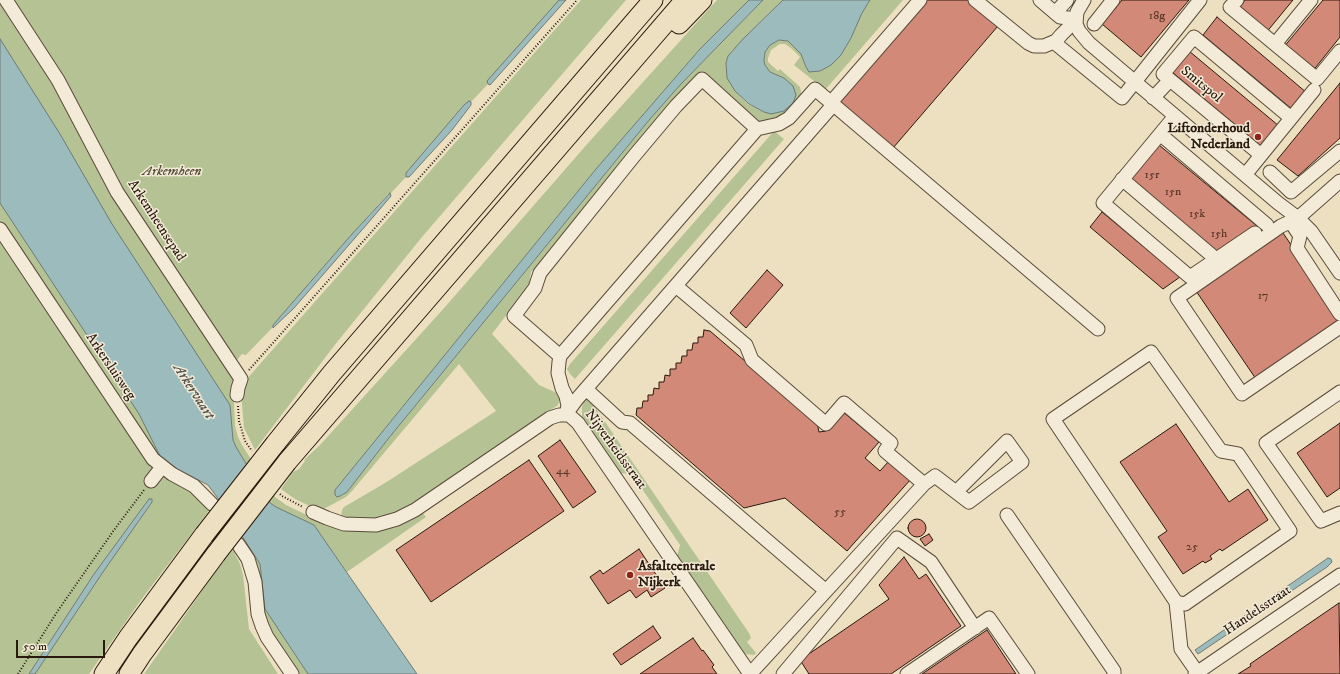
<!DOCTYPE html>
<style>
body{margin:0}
#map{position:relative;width:1340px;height:674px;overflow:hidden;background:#ede0c1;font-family:"IM FELL DW Pica",serif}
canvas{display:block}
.scale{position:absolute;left:16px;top:640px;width:89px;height:18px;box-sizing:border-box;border:2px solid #2a190d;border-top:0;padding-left:5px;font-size:12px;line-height:14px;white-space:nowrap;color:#2a190d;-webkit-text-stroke:3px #f3ebd7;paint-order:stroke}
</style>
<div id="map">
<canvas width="1340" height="674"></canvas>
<div class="scale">50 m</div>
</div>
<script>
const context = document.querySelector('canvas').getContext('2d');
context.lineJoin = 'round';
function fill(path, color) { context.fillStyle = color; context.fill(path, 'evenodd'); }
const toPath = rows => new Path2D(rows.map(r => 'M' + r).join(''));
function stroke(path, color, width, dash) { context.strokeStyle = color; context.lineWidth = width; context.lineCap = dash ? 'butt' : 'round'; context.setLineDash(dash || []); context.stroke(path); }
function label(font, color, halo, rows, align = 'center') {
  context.font = font + ' "IM FELL DW Pica",serif'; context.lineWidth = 3; context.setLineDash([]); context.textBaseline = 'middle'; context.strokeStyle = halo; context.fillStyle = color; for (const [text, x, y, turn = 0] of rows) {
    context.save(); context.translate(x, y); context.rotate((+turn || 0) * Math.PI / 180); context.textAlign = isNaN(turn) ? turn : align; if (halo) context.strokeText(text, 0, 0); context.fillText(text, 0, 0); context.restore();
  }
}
fill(toPath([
 [0,0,559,0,487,83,488,84,471,102,464,105,406,173,406,177,390,194,388,194,352,234,273,325,273,327,246,355,242,354,229,369,234,383,234,404,235,426,238,437,242,445,275,497,286,505,309,516,346,528,422,512,426,517,347,572,314,525,276,507,270,503,236,447,233,440,230,405,158,479,164,477,168,478,182,485,211,508,141,600,89,674,35,674,103,572,152,502,152,500,149,499,94,574,29,674,0,674],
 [581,0,626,0,422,237,334,346,255,450,244,428,241,393,245,381],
 [717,0,749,0,700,49,596,169,335,490,335,493,337,497,343,495,347,492,388,439,650,119,681,84,763,0,783,0,743,39,728,56,726,63,735,91,749,105,764,112,784,78,770,72,765,65,764,61,765,52,770,45,779,40,788,41,801,54,806,67,820,71,831,65,841,55,851,38,862,13,870,0,903,0,825,90,794,65,800,57,792,49,785,44,780,44,771,50,768,58,768,62,778,71,780,69,800,87,801,92,802,95,786,114,772,120,757,122,702,71,688,85,648,131,531,272,529,285,492,334,539,385,557,393,560,398,558,405,401,511,385,517,361,520,341,517,342,510,344,507,385,483,496,411,459,364,352,491,346,497,320,511,295,499,285,492,281,489,293,472,299,469,305,461,304,460,320,445,445,307,589,142],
 [774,131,784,139,575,379,570,374,567,369,570,364],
 [586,394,749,633,751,638,747,642,756,653,754,655,744,654,677,556,680,545,632,474,620,473,582,418,582,407],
 [243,537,260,564,265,609,308,674,296,674,265,624,241,540],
 [233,550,240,564,243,575,249,629,278,674,144,674,216,571]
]), '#b5c394');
const water = toPath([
 [559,0,566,0,490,85,488,84,487,81,559,0],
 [749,0,763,0,681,84,650,119,388,439,347,492,340,496,337,497,335,495,335,490,596,169,700,49,749,0],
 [783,0,870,0,862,13,851,38,841,55,831,65,820,71,809,72,806,67,801,54,788,41,779,40,770,45,765,52,764,61,765,65,770,72,784,78,793,86,796,95,793,103,784,111,771,114,764,112,749,104,735,91,727,78,726,63,728,56,743,39,783,0],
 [0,39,60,134,112,224,230,405,233,440,236,447,270,503,276,507,314,525,417,674,308,674,265,609,260,564,217,497,208,485,168,464,161,458,139,414,0,203,0,39],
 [469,101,471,102,471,105,452,130,409,177,406,177,406,173,464,105,469,101],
 [390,193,391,196,368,223,294,308,273,328,273,325,352,234,390,193],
 [149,499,152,499,152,502,103,572,35,674,29,674,94,574,149,499],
 [1328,558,1331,559,1332,562,1327,567,1198,654,1195,650,1328,558]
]);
fill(water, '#9cbbbc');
stroke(water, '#6e7a76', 1);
const building = toPath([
 [926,0,968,0,998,26,893,148,839,101,926,0],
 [1122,0,1189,0,1141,57,1102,24,1122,0],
 [1245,0,1293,0,1265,34,1237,10,1245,0],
 [1323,0,1340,0,1340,37,1312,72,1283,48,1323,0],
 [1217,17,1307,93,1293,110,1203,35,1217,17],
 [1189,51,1279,126,1262,147,1172,72,1189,51],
 [1340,83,1340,138,1298,176,1277,160,1340,83],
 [1159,145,1257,226,1218,252,1131,179,1159,145],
 [1102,212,1180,277,1163,289,1090,227,1102,212],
 [1281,230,1340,317,1340,322,1256,379,1194,288,1281,230],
 [767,270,783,285,746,328,730,313,767,270],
 [704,330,710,331,817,423,819,432,826,431,842,411,879,442,865,458,880,471,888,462,911,479,847,551,785,498,744,508,636,415,637,408,642,408,643,401,648,401,648,395,653,395,654,388,659,389,659,382,664,382,665,375,670,376,670,369,676,369,676,363,681,363,682,356,687,356,687,350,692,350,693,343,698,343,698,337,703,337,704,330],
 [1340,423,1340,488,1327,497,1297,453,1340,423],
 [1176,424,1229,502,1248,489,1268,520,1222,551,1220,549,1210,556,1212,559,1205,563,1203,561,1183,574,1158,537,1167,531,1120,462,1176,424],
 [560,440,596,492,573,508,538,456,560,440],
 [529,460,564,511,431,602,396,550,529,460],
 '908 528a9 9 0 1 1 18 0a9 9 0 1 1-18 0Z',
 [929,534,933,540,925,546,920,539,929,534],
 [639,549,665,588,651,597,647,590,636,598,630,590,608,604,590,577,600,570,603,574,639,549],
 [904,557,919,579,926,574,961,626,891,674,809,674,800,660,889,599,879,585,904,557],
 [1339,603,1340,674,1238,674,1251,666,1250,664,1339,603],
 [653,626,661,638,621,665,613,654,653,626],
 [987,630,1016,674,922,674,987,630],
 [693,638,702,651,703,650,714,665,712,667,717,674,640,674,693,638]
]);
fill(building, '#d38977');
stroke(building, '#2a190d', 1);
const minor = toPath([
 [6,0,58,80,117,192,241,379,238,388,237,395],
 [975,0,1028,43,1034,46,1044,46,1056,41],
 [1040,0,1060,17,1076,19],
 [1084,0,1077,12,1076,24,1079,31,1089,43,1278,203,1298,218,1311,231,1340,273],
 [1237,0,1230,7,1317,79,1340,51],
 [1055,13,1067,0],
 [1076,24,1070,26,1061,35,1056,41,1056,44,1122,98,1200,0],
 [1094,24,1113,0],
 [1275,44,1311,0],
 [1153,98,1170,80],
 [1175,116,1103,203,1190,277,1255,233],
 [757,129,779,124,789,118,815,89,1098,329],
 [1160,134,1267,225],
 [1261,155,1163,74,1194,37,1291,118],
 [1270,172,1291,192,1340,151],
 [1245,175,1314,90],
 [1122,179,1216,259],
 [1340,181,1298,218,1281,226,1177,298,1242,394,1340,327],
 [1290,221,1300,236,1297,248,1340,314],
 [0,229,153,459,172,474,194,486,212,504],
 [676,286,746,345,752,360,826,424,844,403,891,443,885,451,924,484],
 [560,356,757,129,702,79,676,106,634,156,540,273,535,288,514,316,560,356,559,362,558,373,562,388,566,396,568,406,566,414],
 [586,389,622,422,630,423,826,591],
 [1340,392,1266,443,1321,521,1340,513],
 [566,414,577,399,833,105,834,99,920,0],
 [151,481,162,467],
 [313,512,327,518,344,524,376,525,397,519,415,510,550,418,559,415,569,415,578,423,750,674],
 [1007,515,1114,671,1114,674],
 [238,544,248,559,255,582,258,614,262,626,267,637,292,674],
 [1176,602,1185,604,1290,531,1238,454,1221,451,1151,352,1053,419,1176,602,1181,649,1197,672],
 [750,674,924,484,935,476,969,502,1022,462,1007,441,956,492],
 [783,674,897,538,931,562,975,628],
 [907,674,989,618,1028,674],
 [1195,674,1340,575]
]);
const highway = toPath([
 [679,24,702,0],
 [275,444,332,373,653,0],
 [287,462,685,0],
 [104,674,128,638,204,535],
 [129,674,142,654,216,554]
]);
stroke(minor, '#5b4b3a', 15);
stroke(highway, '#2a190d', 21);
stroke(toPath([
 [249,370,577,0],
 [238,406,239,421,245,441,252,451],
 [280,494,282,496,303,507],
 [18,674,57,612,114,530,144,490]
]), '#2a190d', 2, [1, 2]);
stroke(minor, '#f3ebd7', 13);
stroke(highway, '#ede0c1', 19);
const highwayBridge = toPath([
 [204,535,275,444],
 [216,554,287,462]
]);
stroke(highwayBridge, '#2a190d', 21, []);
stroke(highwayBridge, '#ede0c1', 19);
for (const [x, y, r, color] of [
 [1258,137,4,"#8f2418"],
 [630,575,4,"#8f2418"]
]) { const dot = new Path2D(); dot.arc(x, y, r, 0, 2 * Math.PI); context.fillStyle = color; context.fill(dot); stroke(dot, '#f3ebd7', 1.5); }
label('12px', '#543528', null, [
 ["18g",1157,17],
 ["15r",1152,176],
 ["15n",1173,193],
 ["15k",1197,215],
 ["15h",1219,235],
 ["17",1263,297],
 ["44",563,472],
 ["55",840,513],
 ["25",1192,548]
]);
label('14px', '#2a190d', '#f3ebd7', [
 ["Smitspol",1201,85,39],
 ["Arkemheensepad",156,221,57],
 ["Arkersluisweg",110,367,56],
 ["Nijverheidsstraat",615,450,54],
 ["Handelsstraat",1258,611,-34]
]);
label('bold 14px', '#2a190d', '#f3ebd7', [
 ["Liftonderhoud",1250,129],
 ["Nederland",1250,145],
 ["Asfaltcentrale",638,567,"left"],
 ["Nijkerk",638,583,"left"]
], 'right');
label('italic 14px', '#544c36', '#f3ebd7', [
 ["Arkemheen",172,172]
]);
label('italic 15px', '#52524a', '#f3ebd7', [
 ["Arkervaart",193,392,57]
]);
</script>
